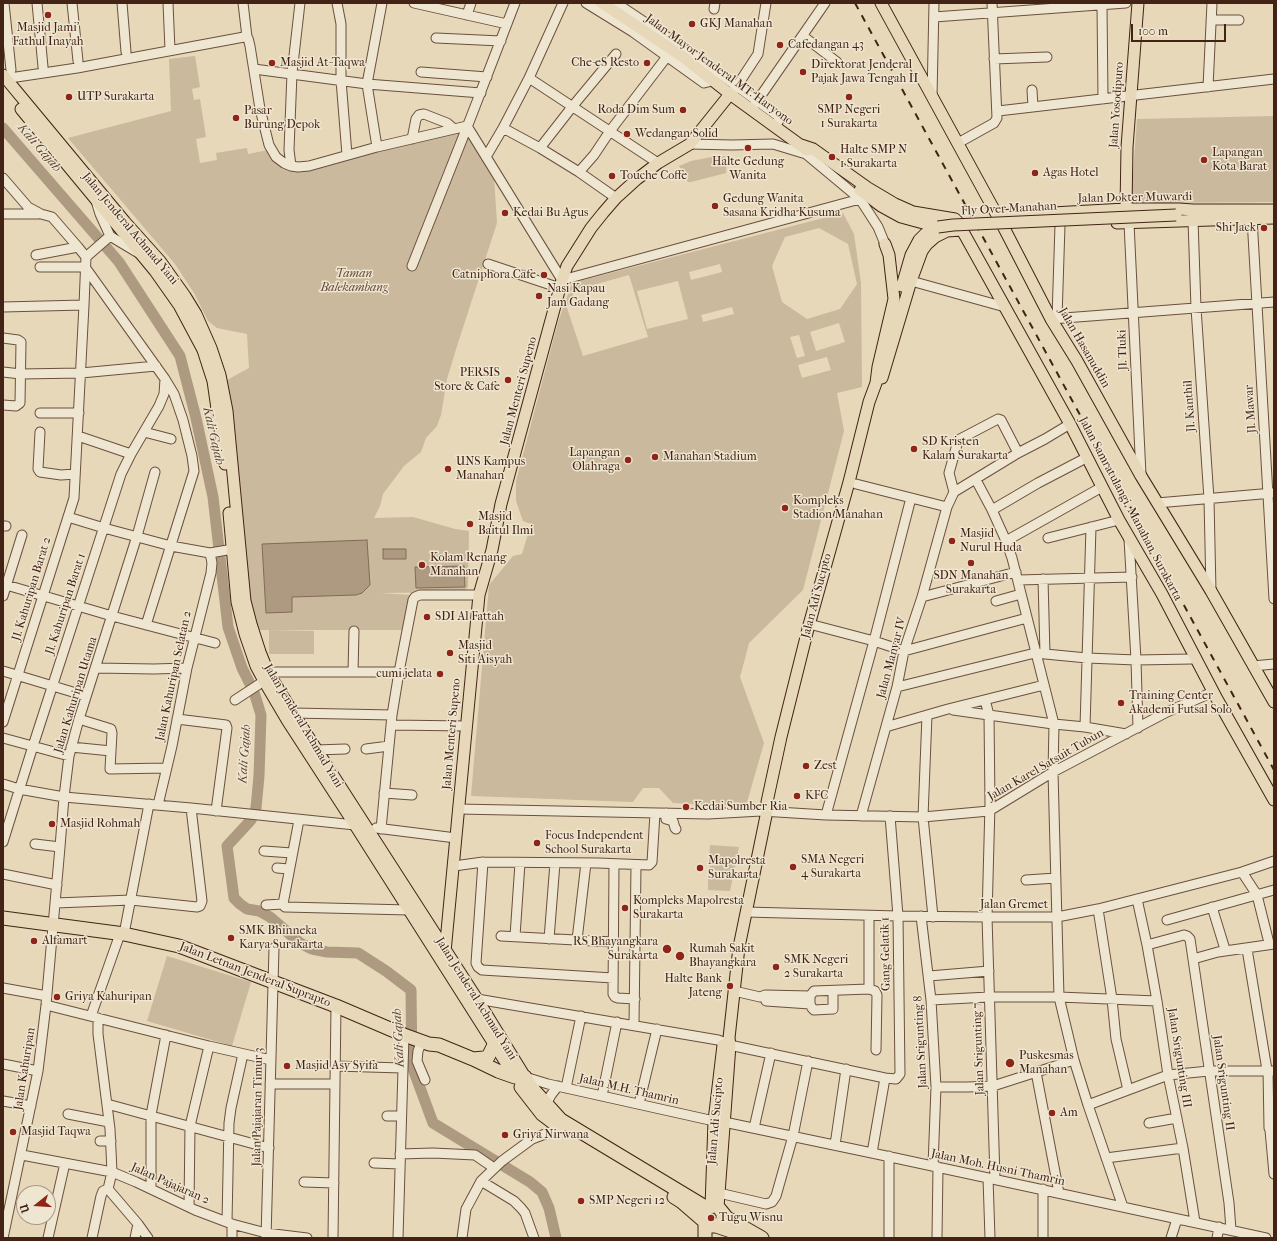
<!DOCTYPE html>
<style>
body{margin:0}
#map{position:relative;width:1277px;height:1241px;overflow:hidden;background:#e6d8b8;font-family:"IM FELL French Canon",serif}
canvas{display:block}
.frame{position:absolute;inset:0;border:4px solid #422316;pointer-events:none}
.north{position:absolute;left:16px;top:1185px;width:40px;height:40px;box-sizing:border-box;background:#efe6d1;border:1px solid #aa9886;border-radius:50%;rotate:253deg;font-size:11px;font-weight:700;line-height:16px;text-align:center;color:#422316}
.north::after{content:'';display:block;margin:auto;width:14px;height:18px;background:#8f2418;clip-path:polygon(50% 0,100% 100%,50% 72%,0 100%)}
.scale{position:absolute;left:1131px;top:24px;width:95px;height:18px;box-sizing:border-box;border:2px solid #422316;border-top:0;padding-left:5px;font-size:12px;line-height:14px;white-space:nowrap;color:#422316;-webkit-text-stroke:3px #efe6d1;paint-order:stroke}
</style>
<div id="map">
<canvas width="1277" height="1241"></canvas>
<div class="frame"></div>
<div class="north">U</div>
<div class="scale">100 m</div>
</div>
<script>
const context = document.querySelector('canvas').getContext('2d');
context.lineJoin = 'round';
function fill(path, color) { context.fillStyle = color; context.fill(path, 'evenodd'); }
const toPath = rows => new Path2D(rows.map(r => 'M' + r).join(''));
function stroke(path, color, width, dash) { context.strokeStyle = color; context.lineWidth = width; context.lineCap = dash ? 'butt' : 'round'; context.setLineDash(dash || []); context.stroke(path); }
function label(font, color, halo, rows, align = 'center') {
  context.font = font + ' "IM FELL French Canon",serif'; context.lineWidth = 3; context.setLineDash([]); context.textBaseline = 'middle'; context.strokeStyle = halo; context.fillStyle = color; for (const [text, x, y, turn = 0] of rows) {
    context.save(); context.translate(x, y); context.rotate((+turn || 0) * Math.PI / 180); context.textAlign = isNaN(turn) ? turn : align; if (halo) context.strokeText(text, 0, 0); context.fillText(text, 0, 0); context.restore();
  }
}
fill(toPath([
 [195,56,200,87,192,89,194,100,200,99,206,137,196,139,200,163,217,160,216,153,247,148,248,154,268,150,290,168,327,165,454,132,472,139,494,177,497,223,458,343,447,379,441,415,437,426,426,438,421,452,404,466,383,494,380,506,374,518,413,517,455,529,469,531,468,586,465,592,380,593,411,595,402,630,257,630,253,619,246,568,227,380,249,368,247,334,217,328,208,321,194,293,175,264,68,138,171,111,169,59],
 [1274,116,1274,202,1131,203,1137,119],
 [717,156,727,156,726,173,691,182,688,182,679,166,691,161],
 [843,213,854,234,861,283,862,387,837,393,844,431,803,590,749,643,747,651,740,677,764,743,746,806,673,803,659,788,643,788,633,802,471,796,489,585,513,556,522,554,531,524,523,521,516,501,516,481,558,322,572,283],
 [819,228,848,244,857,284,840,309,807,319,782,302,772,266,785,237],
 [720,264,722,272,691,280,689,272],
 [629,275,648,337,583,356,567,308,575,290],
 [678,281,688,319,647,329,637,291],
 [732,307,734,314,703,322,701,315],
 [839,323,845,342,816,351,810,332],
 [799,335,805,356,797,358,790,337],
 [827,357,831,370,802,378,798,365],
 [269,630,314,631,314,654,269,654],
 [710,845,739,847,730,891,708,890,708,874,709,873,710,863,709,863],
 [167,956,251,982,232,1046,147,1021]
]), '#cab99c');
const water = toPath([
 [367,540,370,585,362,593,356,595,292,597,292,612,266,613,262,544,367,540],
 [383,549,406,549,406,559,383,559,383,549],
 [464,566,465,587,416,588,415,567,464,566]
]);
fill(water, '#ae9a81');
stroke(water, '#836a56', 1);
stroke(toPath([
 [3,128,119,262,180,356,196,418,213,497,228,627,242,668,254,692,261,715,259,776,256,808,251,820,227,846,234,898,240,904,247,909,259,911,270,917,300,943,312,949,327,952,358,953,386,971,411,990,412,1066,433,1123,530,1182,542,1192,549,1208,556,1238]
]), '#ae9a81', 11);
const minor = toPath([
 [4,3,11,70],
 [37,3,43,67],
 [72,3,78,61],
 [122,3,126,52],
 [168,3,170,50],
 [243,3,247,37],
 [337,3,341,24,341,80,347,155],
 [414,3,507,24],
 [586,3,633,32,704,83,708,82,712,80],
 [616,3,688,51,778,116,779,120,775,127],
 [1102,5,1103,99],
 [714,9,715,3],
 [467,15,471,3],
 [934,17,1126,3],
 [1211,20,1239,20],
 [803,36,837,62],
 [436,38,501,41],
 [994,59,1047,57],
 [254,69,367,84,481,93],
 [421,72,487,77],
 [529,78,658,163],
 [3,79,77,68,244,37,248,38,250,46,260,109,269,145,276,157,284,163,291,166,298,167,309,166,377,147,467,126],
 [1208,87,1212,3],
 [734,90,737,86,758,54,766,3],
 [1032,90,1033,107],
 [932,97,934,3],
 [753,107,825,3],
 [998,111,1274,79],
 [467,126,562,280,860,199],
 [503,128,540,148,579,172,616,198],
 [412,139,416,119,419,115,424,114,447,123,454,129],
 [958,143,994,123,997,118,992,3],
 [690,144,732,145,773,144,806,154,860,199,878,227,885,244],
 [377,147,367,84,382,3],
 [540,148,572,107,616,54],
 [486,157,503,128,529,78,563,3],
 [291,166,289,150,292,73,300,3],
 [579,172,594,155,610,131,672,50],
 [3,178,28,207,41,214,52,217,78,247,86,257,110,236],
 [96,201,100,214,110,236,140,254],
 [3,214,38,214],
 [1252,218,1274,599],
 [1193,220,1196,308,1209,499,1211,591],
 [1129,223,1141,475],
 [36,255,78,247],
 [488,264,560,288],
 [412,266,471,117,515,3],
 [40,267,85,267,165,379,174,394,183,420,192,456,194,471,146,625],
 [911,281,1005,307],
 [3,307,84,305],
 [1057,318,1060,225],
 [1051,319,1274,302],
 [3,338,18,340,21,342,20,403,16,406,3,405],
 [3,372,21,374,81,373,156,366],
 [40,413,79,413],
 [40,432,38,469,40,472,61,475,75,474],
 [144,432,171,439],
 [78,436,131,454],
 [976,480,992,510,1006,541,1012,558,1054,724,1053,772,1059,997,1074,1060,1088,1105,1123,1207],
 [856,484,947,507],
 [954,492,949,473,958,441,960,439,998,419,1001,420,1018,453],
 [1157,503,1273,493],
 [992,510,1038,483,1084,459],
 [68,517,104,528,171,546,210,553,239,548],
 [3,526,6,526],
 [1048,538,1119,520],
 [1129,539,1136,660,1138,728],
 [1006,541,1102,487],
 [1043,579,1045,654],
 [1018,580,1132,577],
 [3,584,112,616,215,643],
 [3,596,22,535],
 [922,597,1016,572],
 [996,601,1021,594],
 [813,625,874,641,904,651,1027,618],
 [1253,666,1274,664],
 [96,668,154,669,187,668],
 [3,671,86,696],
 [268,672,399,672],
 [353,672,354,631],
 [897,687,1035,653,1087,658,1136,660,1192,659],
 [235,700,264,681],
 [985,700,989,715,990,804,987,917,995,1179],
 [953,710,1053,724],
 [293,713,392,715],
 [927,715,923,817,933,917],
 [79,719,111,729,112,733,110,769,166,768],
 [177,719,226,725,227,728,216,811],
 [3,722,74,498,84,305,86,257],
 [1054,724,1085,727,1126,734],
 [391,725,466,726],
 [889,726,948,709,1044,685],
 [1085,727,1091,527],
 [3,738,69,756],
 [71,747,111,751],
 [366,749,389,746],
 [316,750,345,749],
 [3,784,19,789,64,797,191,808,355,825],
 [384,793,412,795],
 [158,805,172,746,187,668,211,573,212,563,210,553],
 [458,809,708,814,761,811,826,815,923,817,989,811,1053,772,1167,712,1213,692],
 [666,813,666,819,673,821,675,828,676,829],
 [826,815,874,641,911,498],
 [861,816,897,687,904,651,922,597,947,507,954,492,1018,453,1045,439,1070,424],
 [299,820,283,904,284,906,285,907,409,910],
 [376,828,456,838],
 [381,829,392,715,399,672,413,600,415,597,420,595,479,595],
 [3,842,33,746,121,474,131,454,159,406,164,394,165,379],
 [35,844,60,847],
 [264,851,292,853],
 [483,862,476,963,478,967,482,970,613,978],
 [614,864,613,994,615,997,618,998,635,999],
 [454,866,483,862,598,863,649,865,652,862,655,813],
 [277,868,289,869],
 [1242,872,1257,895,1268,939],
 [3,874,57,885],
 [1026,880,1056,878],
 [1137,899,1147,945,1157,1001,1168,1075,1183,1148,1195,1222],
 [56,903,131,900,197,907,200,906,202,901,191,808],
 [266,905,283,904],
 [1212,907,1224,946],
 [1098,909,1112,999,1116,1039,1128,1090],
 [746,912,898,916,987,917,1057,917,1098,909,1242,872,1274,861],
 [921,916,931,1000,936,1087,933,1166],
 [1167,920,1274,890],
 [124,934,149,804],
 [501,936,613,942],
 [515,936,520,863],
 [549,939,555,863],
 [577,940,586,863],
 [1147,945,1184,935,1187,936,1190,939,1229,1203,1231,1230],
 [1247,949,1267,1070],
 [1193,959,1218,952,1274,944],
 [929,976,989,971],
 [3,988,47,996],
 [869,989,875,991,877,995,876,1050],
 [734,991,760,997,765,995,810,996],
 [833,991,833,1009,814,1010,812,1008,810,1004,810,996,814,991,869,989,869,917],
 [477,999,718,1040,734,1046,885,1078,896,1079,900,1074,898,916,890,816],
 [931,1000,989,997,1059,997,1157,1001],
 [766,1001,810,1004],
 [46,1005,209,1046,271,1060],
 [91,1016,120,934],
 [98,1018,98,1034,110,1129,112,1172,108,1189],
 [634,1025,636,865],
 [422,1041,418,1051,417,1061,425,1080],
 [3,1064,38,1071],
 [335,1066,402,1068],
 [1268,1070,1269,1128,1270,1130,1274,1131],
 [1036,1072,1059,1193],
 [525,1077,548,1084,714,1121],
 [270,1084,334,1084],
 [936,1087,968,1087,993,1086,1074,1060],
 [566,1088,581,1016],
 [602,1096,617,1022],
 [3,1101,31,1106],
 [107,1104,269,1148],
 [546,1104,551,1095,558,1086],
 [639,1104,657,1029],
 [1088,1105,1168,1075,1209,1071,1274,1071],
 [68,1114,109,1122],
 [387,1116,401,1116],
 [724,1122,872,1153,1266,1238],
 [1149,1123,1177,1118],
 [754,1128,771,1053],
 [1270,1130,1274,1174],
 [100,1141,111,1141],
 [835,1145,846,1069],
 [872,1153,885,1078],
 [400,1154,433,1153,475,1155,494,1168],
 [22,1155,112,1172,136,1182,195,1210,232,1224,266,1233,307,1238],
 [889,1156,889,1238],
 [1106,1158,1183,1148],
 [374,1163,400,1164],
 [988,1178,990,1238],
 [481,1181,514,1201,521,1208,525,1213,534,1238],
 [304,1182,334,1183],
 [151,1188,151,1115,166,1035],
 [108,1189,138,1224,135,1238],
 [1043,1189,1043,1238],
 [719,1193,766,1204,772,1202,776,1196,793,1136,808,1061],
 [189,1207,190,1126,209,1046],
 [227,1222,229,1123,231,1108,243,1054],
 [138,1224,148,1238],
 [3,1238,38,1071,46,1005,60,847,64,797,69,756,79,719,137,536,155,472],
 [48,1238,65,1163],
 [92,1238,101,1196,103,1191,108,1189],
 [232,1238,232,1224],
 [266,1238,274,948],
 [333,1238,336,1006],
 [398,1238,404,1035],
 [462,1238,466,1209,481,1181,502,1161,532,1139,561,1128],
 [937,1238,938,1167],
 [1171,1238,1177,1219],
 [1217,1238,1219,1227]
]);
const major = toPath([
 [602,3,683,57,730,94,807,150],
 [881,3,1004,228,1051,319,1077,361,1141,476,1211,591,1274,702],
 [3,75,125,222,160,261,185,296,196,314,211,348,220,375,227,411,245,601,251,624,260,652,268,672,293,713,477,999,525,1077],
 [21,109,155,271,179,305,203,350,213,381,225,464],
 [801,145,813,149,868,188,895,204,913,212,955,219,957,221,1070,424,1119,520,1162,594,1217,699,1274,800],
 [860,190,881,206,901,217,938,227],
 [1126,209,1127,147,1138,3],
 [997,216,1126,209,1179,209,1193,210,1274,210],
 [1117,223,1274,218],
 [902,286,911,255,919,240,925,234,932,229,938,227],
 [882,378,911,281,922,251,927,244,935,237,947,231,962,230],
 [229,513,237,602,245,634,256,666,264,681,287,720,355,825,515,1077],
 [445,952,479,595,492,550,501,504,562,280,567,266,591,228,603,213,616,198,637,179,658,163,690,144,730,94],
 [711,1207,714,1121,723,1045],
 [718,1207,730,1045,729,1038,739,947,767,811,767,802,781,737,809,625,849,482,869,402,876,383,878,367,894,299,889,255,885,244]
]);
const highway = toPath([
 [3,918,124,934,179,946,336,1006,404,1035,429,1044,439,1045,473,1059,498,1071,515,1077,525,1077,531,1087,561,1120,707,1208],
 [473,1059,484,1058,488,1057,494,1045],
 [521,1087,542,1114,558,1126],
 [674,1197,682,1202,704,1221],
 [723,1214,723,1220,721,1223,716,1226,712,1226,707,1224,703,1218,704,1213,707,1208,713,1206,718,1207,727,1218,762,1238],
 [716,1226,731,1231,743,1238],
 [705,1238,705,1223]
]);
stroke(minor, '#6b503e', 11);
stroke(major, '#422316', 13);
stroke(highway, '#422316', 15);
stroke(minor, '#efe6d1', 9);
stroke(major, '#e6d8b8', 11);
stroke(highway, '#e6d8b8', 13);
stroke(toPath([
 [855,3,1274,770]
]), '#422316', 2, [7, 7]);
const majorBridge = toPath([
 [938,227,953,225,1176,215]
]);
stroke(majorBridge, '#422316', 13, []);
stroke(majorBridge, '#e6d8b8', 11);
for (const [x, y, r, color] of [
 [48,15,4,"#8f2418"],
 [692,24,4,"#8f2418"],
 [780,45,4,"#8f2418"],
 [272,63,4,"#8f2418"],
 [647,63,4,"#8f2418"],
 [803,72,4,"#8f2418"],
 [69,97,4,"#8f2418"],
 [849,97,4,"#8f2418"],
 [683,110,4,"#8f2418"],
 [236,118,4,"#8f2418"],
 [627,134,4,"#8f2418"],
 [748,148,4,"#8f2418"],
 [832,157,4,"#8f2418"],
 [1204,160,4,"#8f2418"],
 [1035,173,4,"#8f2418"],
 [612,176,4,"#8f2418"],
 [715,206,4,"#8f2418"],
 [505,213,4,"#8f2418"],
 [1264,228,4,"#8f2418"],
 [544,275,4,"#8f2418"],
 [539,296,4,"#8f2418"],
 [508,380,4,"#8f2418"],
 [914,449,4,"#8f2418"],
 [655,457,4,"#8f2418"],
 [628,460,4,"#8f2418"],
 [448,469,4,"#8f2418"],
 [785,508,4,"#8f2418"],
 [470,524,4,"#8f2418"],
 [952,541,4,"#8f2418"],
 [971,563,4,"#8f2418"],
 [422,565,4,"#8f2418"],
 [427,617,4,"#8f2418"],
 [450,653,4,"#8f2418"],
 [440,674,4,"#8f2418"],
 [1121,703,4,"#8f2418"],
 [806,766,4,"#8f2418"],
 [797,796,4,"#8f2418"],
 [686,807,4,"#8f2418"],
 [52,824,4,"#8f2418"],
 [537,843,4,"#8f2418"],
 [793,867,4,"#8f2418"],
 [700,868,4,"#8f2418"],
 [625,908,4,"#8f2418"],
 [231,938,4,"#8f2418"],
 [34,941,4,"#8f2418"],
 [667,949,5,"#8f2418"],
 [680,956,5,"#8f2418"],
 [776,967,4,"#8f2418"],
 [730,986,4,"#8f2418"],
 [57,997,4,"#8f2418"],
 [1010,1063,5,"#8f2418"],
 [287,1066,4,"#8f2418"],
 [1052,1113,4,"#8f2418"],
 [13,1132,4,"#8f2418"],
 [505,1135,4,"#8f2418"],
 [581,1201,4,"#8f2418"],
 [711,1218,4,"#8f2418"]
]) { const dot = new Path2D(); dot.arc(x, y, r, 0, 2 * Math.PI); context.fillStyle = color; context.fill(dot); stroke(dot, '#efe6d1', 1.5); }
label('12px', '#422316', '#efe6d1', [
 ["GKJ Manahan",700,24],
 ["Masjid Jami'",48,28,"center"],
 ["Fathul Inayah",48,42,"center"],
 ["Cafedangan 43",788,45],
 ["Masjid At-Taqwa",280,63],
 ["Che-eS Resto",639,63,"right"],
 ["Direktorat Jenderal",811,65],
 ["Pajak Jawa Tengah II",811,79],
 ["UTP Surakarta",77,97],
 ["Roda Dim Sum",675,110,"right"],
 ["SMP Negeri",849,110,"center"],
 ["1 Surakarta",849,124,"center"],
 ["Pasar",244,111],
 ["Burung Depok",244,125],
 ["Wedangan Solid",635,134],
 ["Halte SMP N",840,150],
 ["1 Surakarta",840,164],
 ["Lapangan",1212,153],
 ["Kota Barat",1212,167],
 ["Halte Gedung",748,162,"center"],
 ["Wanita",748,176,"center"],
 ["Agas Hotel",1043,173],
 ["Touche Coffe",620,176],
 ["Gedung Wanita",723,199],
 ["Sasana Kridha Kusuma",723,213],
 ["Kedai Bu Agus",513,213],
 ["Shi Jack",1256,228,"right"],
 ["Catniphora Cafe",536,275,"right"],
 ["Nasi Kapau",547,289],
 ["Jam Gadang",547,303],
 ["PERSIS",500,373,"right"],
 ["Store & Cafe",500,387,"right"],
 ["SD Kristen",922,442],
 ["Kalam Surakarta",922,456],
 ["Lapangan",620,453,"right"],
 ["Olahraga",620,467,"right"],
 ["Manahan Stadium",663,457],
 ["UNS Kampus",456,462],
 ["Manahan",456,476],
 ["Kompleks",793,501],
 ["Stadion Manahan",793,515],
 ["Masjid",478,517],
 ["Baitul Ilmi",478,531],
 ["Masjid",960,534],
 ["Nurul Huda",960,548],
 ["Kolam Renang",430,558],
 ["Manahan",430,572],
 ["SDN Manahan",971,576,"center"],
 ["Surakarta",971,590,"center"],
 ["SDI Al Fattah",435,617],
 ["Masjid",458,646],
 ["Siti Aisyah",458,660],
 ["cumi jelata",432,674,"right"],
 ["Training Center",1129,696],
 ["Akademi Futsal Solo",1129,710],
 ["Zest",814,766],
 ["KFC",805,796],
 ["Kedai Sumber Ria",694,807],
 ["Masjid Rohmah",60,824],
 ["Focus Independent",545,836],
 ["School Surakarta",545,850],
 ["SMA Negeri",801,860],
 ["4 Surakarta",801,874],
 ["Mapolresta",708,861],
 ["Surakarta",708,875],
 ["Kompleks Mapolresta",633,901],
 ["Surakarta",633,915],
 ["SMK Bhinneka",239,931],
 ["Karya Surakarta",239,945],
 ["Alfamart",42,941],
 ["RS Bhayangkara",658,942,"right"],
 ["Surakarta",658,956,"right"],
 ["Rumah Sakit",689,949],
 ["Bhayangkara",689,963],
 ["SMK Negeri",784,960],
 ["2 Surakarta",784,974],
 ["Halte Bank",722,979,"right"],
 ["Jateng",722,993,"right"],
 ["Griya Kahuripan",65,997],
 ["Puskesmas",1019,1056],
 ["Manahan",1019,1070],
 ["Masjid Asy Syifa",295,1066],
 ["Am",1060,1113],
 ["Masjid Taqwa",21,1132],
 ["Griya Nirwana",513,1135],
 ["SMP Negeri 12",589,1201],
 ["Tugu Wisnu",719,1218]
], 'left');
label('12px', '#422316', '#efe6d1', [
 ["Jalan Mayor Jenderal MT. Haryono",719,70,36],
 ["Jalan Yosodipuro",1117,105,-86],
 ["Jalan Dokter Muwardi",1135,198,-1],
 ["Fly Over Manahan",1009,209,-3],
 ["Jalan Jenderal Achmad Yani",130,229,50],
 ["Jalan Hasanuddin",1084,348,60],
 ["Jl. Tluki",1123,350,-92],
 ["Jalan Menteri Supeno",519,391,-75],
 ["Jl. Kanthil",1190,406,-94],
 ["Jl. Mawar",1251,409,-94],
 ["Jalan Samratulangi, Manahan, Surakarta",1130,509,62],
 ["Jl. Kahuripan Barat 2",32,589,-73],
 ["Jalan Adi Sucipto",817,596,-75],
 ["Jl. Kahuripan Barat 1",66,604,-72],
 ["Jalan Manyar IV",892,658,-75],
 ["Jalan Kahuripan Selatan 2",174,676,-78],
 ["Jalan Kahuripan Utama",76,695,-73],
 ["Jalan Jenderal Achmad Yani",303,726,59],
 ["Jalan Menteri Supeno",452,734,-85],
 ["Jalan Karel Satsuit Tubun",1046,765,-30],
 ["Jalan Gremet",1014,905],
 ["Gang Gelatik 1",886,954,-91],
 ["Jalan Letnan Jenderal Suprapto",255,975,21],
 ["Jalan Jenderal Achmad Yani",476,999,58],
 ["Jalan Srigunting 8",921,1042,-93],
 ["Jalan Srigunting 7",979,1049,-92],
 ["Jalan Srigunting III",1179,1058,81],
 ["Jalan Kahuripan",25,1069,-81],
 ["Jalan Srigunting II",1223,1083,82],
 ["Jalan M.H. Thamrin",629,1090,13],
 ["Jalan Pajajaran Timur 3",258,1107,-89],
 ["Jalan Adi Sucipto",716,1121,-85],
 ["Jalan Moh. Husni Thamrin",998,1168,12],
 ["Jalan Pajajaran 2",170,1184,24]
]);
label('italic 12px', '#644838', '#efe6d1', [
 ["Taman",354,274],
 ["Balekambang",354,288]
]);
label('italic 13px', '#624736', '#efe6d1', [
 ["Kali Gajah",39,148,49],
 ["Kali Gajah",213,436,77],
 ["Kali Gajah",245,754,-86],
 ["Kali Gajah",399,1038,-93]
]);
</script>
